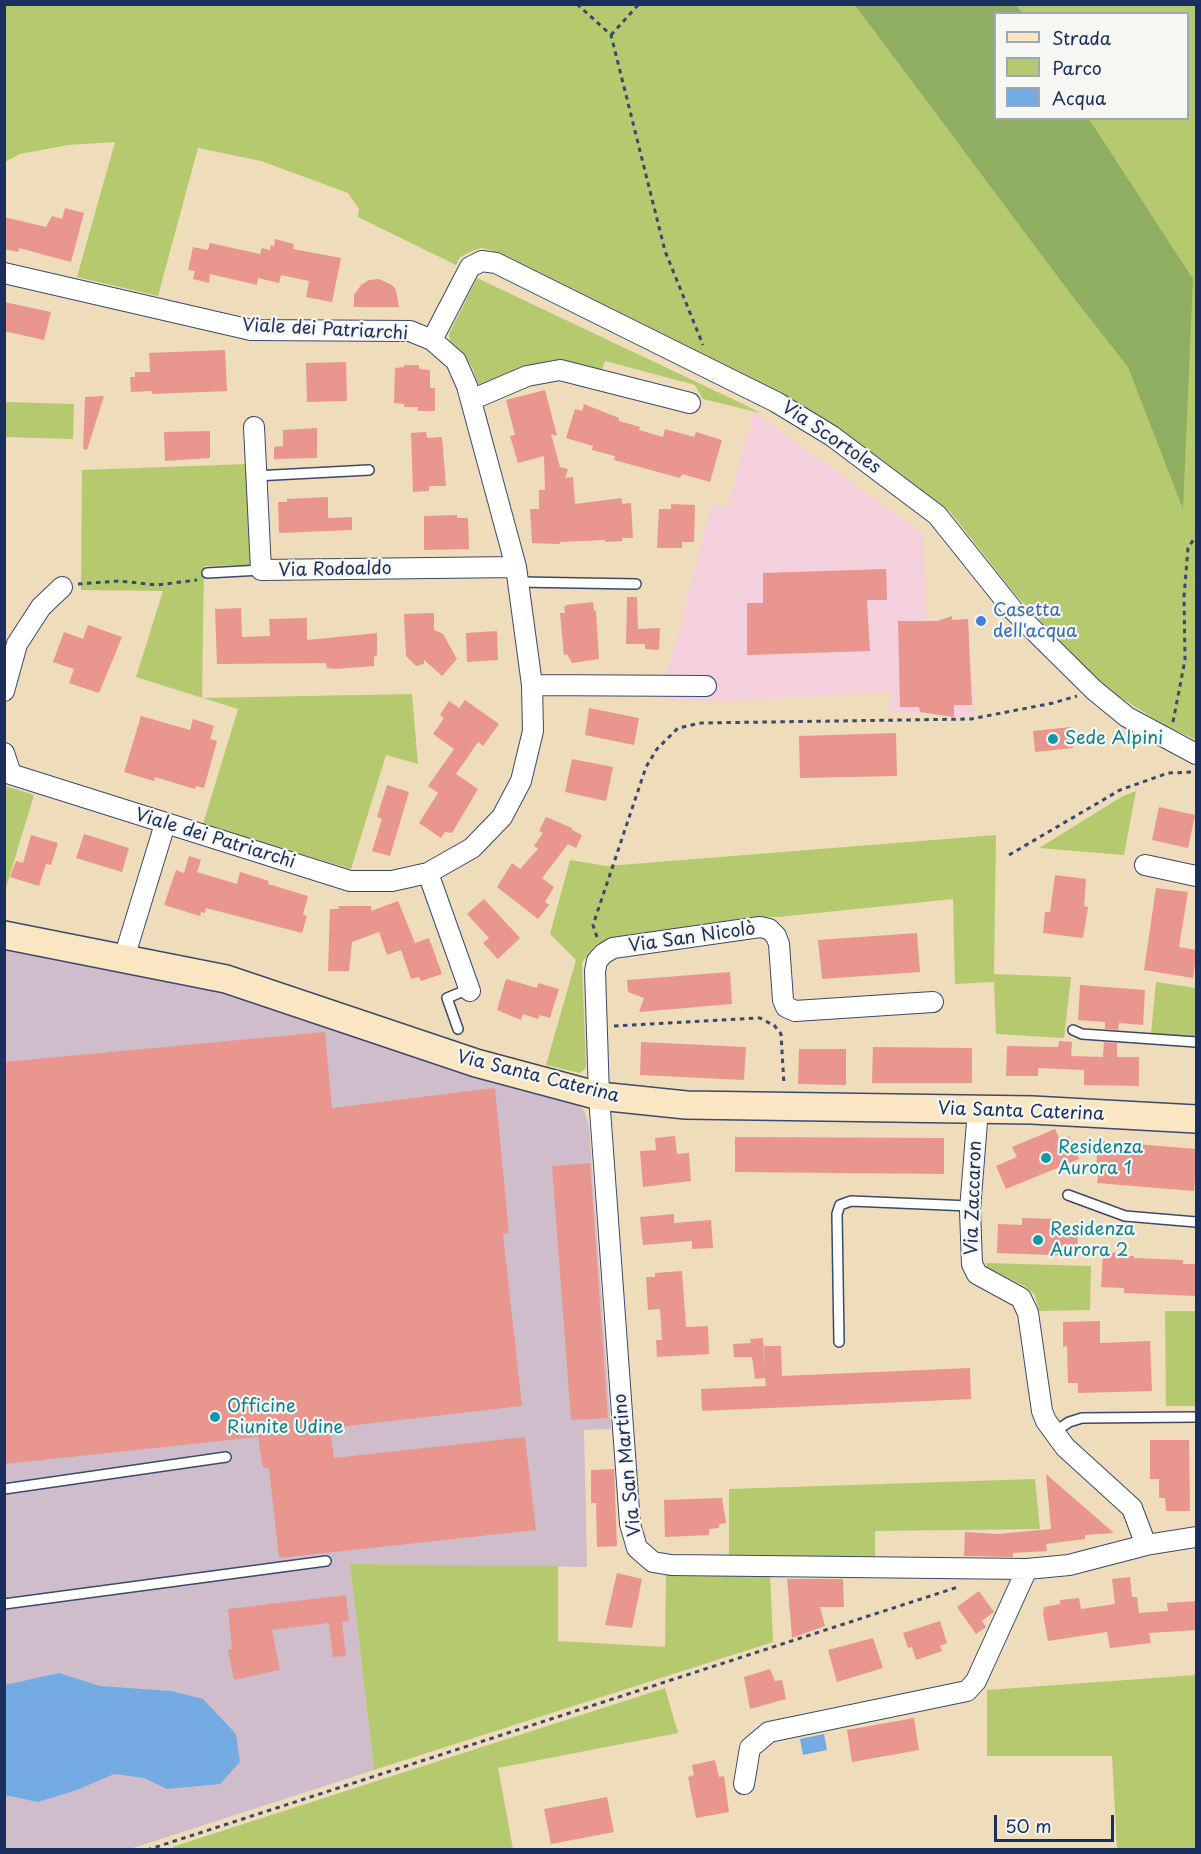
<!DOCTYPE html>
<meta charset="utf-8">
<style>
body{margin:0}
#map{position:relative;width:1201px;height:1854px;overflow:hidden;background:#efdcbb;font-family:"Playpen Sans",sans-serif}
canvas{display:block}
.frame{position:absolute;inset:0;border:6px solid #1b2f5e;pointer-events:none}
.legend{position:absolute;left:994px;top:12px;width:195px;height:108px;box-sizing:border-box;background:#f6f6f2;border:2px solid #9ea6b7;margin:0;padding:8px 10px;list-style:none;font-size:18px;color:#1b2f5e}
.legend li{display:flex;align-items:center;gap:12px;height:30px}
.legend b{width:30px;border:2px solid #9ea6b7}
.scale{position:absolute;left:994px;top:1815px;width:120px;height:27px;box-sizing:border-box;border:3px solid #1b2f5e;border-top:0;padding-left:8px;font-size:18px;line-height:21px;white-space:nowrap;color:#1b2f5e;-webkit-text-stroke:4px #f6f6f2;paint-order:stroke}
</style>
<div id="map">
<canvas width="1201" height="1854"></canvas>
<div class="frame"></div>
<ul class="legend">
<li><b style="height:8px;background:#fbe6c4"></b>Strada</li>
<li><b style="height:16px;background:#b5ca6f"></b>Parco</li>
<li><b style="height:16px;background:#75abe3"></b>Acqua</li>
</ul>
<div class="scale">50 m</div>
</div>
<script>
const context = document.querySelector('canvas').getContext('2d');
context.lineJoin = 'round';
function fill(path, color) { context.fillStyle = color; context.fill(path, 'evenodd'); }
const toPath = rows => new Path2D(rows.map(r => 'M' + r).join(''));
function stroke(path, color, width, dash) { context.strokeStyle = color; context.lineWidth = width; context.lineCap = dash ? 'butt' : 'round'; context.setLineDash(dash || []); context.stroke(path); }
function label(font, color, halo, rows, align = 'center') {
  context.font = font + ' "Playpen Sans",sans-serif'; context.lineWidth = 4.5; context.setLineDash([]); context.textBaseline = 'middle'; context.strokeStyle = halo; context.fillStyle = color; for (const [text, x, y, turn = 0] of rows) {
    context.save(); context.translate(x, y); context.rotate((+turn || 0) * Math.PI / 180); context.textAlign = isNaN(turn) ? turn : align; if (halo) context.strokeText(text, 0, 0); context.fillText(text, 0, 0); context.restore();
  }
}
fill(toPath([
 [754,412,923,534,926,620,969,618,970,684,974,684,974,716,952,717,928,713,889,712,889,692,733,701,660,700,712,504,727,508]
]), '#f4cfdc');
fill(toPath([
 [4,945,228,990,493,1083,570,1099,584,1110,589,1126,611,1429,584,1430,587,1567,350,1564,374,1770,130,1849,5,1849]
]), '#d0bdcc');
fill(toPath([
 [5,5,1196,5,1196,740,1164,725,1099,684,1014,593,951,513,881,459,796,402,491,250,481,248,470,252,460,257,456,265,358,217,359,209,348,193,261,161,198,148,158,296,77,277,115,142,68,145,20,154,5,162],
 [996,14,1188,14,1188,118,996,118],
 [477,278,743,404,760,413,703,399,695,385,605,361,601,372,569,362,556,364,480,389,472,367,461,351,450,342,449,334],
 [5,402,74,404,73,439,5,437],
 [248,464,253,565,204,566,202,698,412,694,418,764,386,755,351,869,203,824,238,709,136,677,163,591,81,590,82,470],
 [5,786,34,795,5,891,4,786],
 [1136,791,1124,855,1039,848,1123,796],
 [996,835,994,974,1071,977,1064,1038,996,1034,994,982,955,984,953,899,778,917,751,917,611,939,595,945,582,963,586,1068,580,1073,546,1065,576,960,550,934,570,860,607,866],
 [1156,982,1196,988,1196,1037,1151,1034],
 [986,1263,1091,1266,1090,1310,1039,1311,1035,1295,1025,1286,987,1268],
 [1165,1311,1196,1311,1196,1406,1166,1406],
 [1035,1479,1040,1529,875,1531,875,1561,729,1558,729,1489],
 [350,1564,558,1566,558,1641,665,1647,666,1572,770,1572,773,1642,374,1770],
 [1196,1675,1196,1849,1117,1849,1112,1756,987,1756,987,1690],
 [665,1688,678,1733,498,1768,513,1849,181,1850,172,1847]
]), '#b5ca6f');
fill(toPath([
 [855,5,1016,5,1022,13,996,14,996,118,1089,119,1193,279,1183,509,1128,367,1073,297]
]), '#90ae62');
fill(toPath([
 [59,1673,100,1686,171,1691,203,1699,236,1734,240,1762,220,1784,167,1789,144,1778,114,1774,77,1790,38,1802,5,1795,5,1685],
 [824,1734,827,1750,803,1755,800,1739]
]), '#75abe3');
fill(toPath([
 [65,208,84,213,71,262,19,248,18,252,4,249,4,217,46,227,52,216,62,219],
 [275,239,294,244,293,249,341,258,332,302,306,297,309,281,281,275,279,283,258,278,257,285,210,274,209,283,193,279,195,271,188,270,193,247,208,250,210,243,260,254,262,248,270,250,271,245,274,246],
 [379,279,392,285,396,290,399,307,354,307,354,295,361,285,369,280],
 [4,302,51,312,44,340,4,331],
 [225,350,227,391,152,394,152,391,131,392,130,377,135,377,135,372,150,372,149,353],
 [346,362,347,401,307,402,306,363],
 [404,365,419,365,419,369,430,370,430,388,435,388,435,411,418,411,418,407,404,407,404,404,394,403,395,368,404,367],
 [545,390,557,436,551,434,560,467,568,469,565,478,573,477,575,504,622,498,622,504,631,503,633,538,622,538,622,541,605,542,605,540,560,542,560,544,532,543,530,509,539,509,539,490,545,490,544,456,518,463,510,436,515,435,506,400],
 [104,396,87,450,83,449,85,397],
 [584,404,619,418,619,421,640,427,639,430,663,437,665,429,694,437,696,432,722,440,710,482,682,474,680,478,614,460,615,456,592,450,593,446,566,438,575,409,582,411],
 [317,428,317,458,274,459,274,447,283,446,283,430],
 [210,431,210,458,165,461,164,432],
 [426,432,427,438,442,437,446,486,429,486,429,491,413,492,411,433],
 [328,497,328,518,352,517,352,530,279,533,278,502,287,502,287,499],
 [671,504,695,505,694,542,682,542,682,548,657,548,659,509,671,509],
 [457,515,457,518,468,518,469,549,424,550,424,516],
 [886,569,887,600,867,600,870,651,747,655,747,603,763,603,763,573],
 [627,597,637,597,638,629,660,628,659,650,645,649,645,644,626,644],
 [593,602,594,611,596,611,599,659,572,663,567,654,564,655,560,613,565,613,564,607,567,605],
 [241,608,242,637,270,636,269,619,307,618,307,640,377,633,377,655,374,657,374,666,336,669,327,668,326,663,217,664,215,609],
 [434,613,434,630,443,634,457,659,442,676,424,660,424,664,416,666,406,656,404,614],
 [952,616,952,620,968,619,972,705,954,705,954,717,920,712,919,707,900,707,898,621,937,621],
 [88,625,122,637,99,693,69,683,74,669,53,662,64,632,83,639],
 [497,631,498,660,467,662,466,633],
 [465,700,499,724,483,746,478,742,456,774,478,789,452,833,445,832,441,838,419,823,438,793,428,786,454,749,433,734,444,718,440,715,449,701,459,708],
 [589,708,639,718,634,745,585,735],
 [141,716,190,730,193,719,214,726,210,739,217,741,204,788,196,786,195,789,155,777,154,781,124,772],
 [1071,727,1073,748,1035,752,1033,731],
 [896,733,897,776,800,778,799,736],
 [572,759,613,767,606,801,565,792],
 [387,785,409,792,390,856,372,851,382,819,377,817],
 [1159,807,1195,815,1188,848,1152,840],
 [546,817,572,828,572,830,582,835,576,848,568,844,542,878,554,887,545,902,549,905,538,919,497,887,512,863,520,869,538,849,534,846,543,833,539,831],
 [84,834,129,848,122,872,76,858],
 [31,835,58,843,51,865,46,864,39,886,10,877,16,861,23,863],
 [189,856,201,860,197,872,237,884,240,872,269,881,268,884,308,896,303,914,307,916,302,933,206,908,205,913,201,912,200,916,164,905,176,870,184,873],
 [1055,875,1086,879,1084,906,1088,907,1083,938,1043,933,1045,912,1050,912],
 [1156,888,1188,892,1179,947,1197,950,1193,978,1144,970],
 [484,899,520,938,498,959,483,943,489,938,467,914],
 [398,901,415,943,429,938,442,974,421,981,419,977,411,979,401,950,387,955,379,932,352,942,349,971,328,971,330,909,339,909,338,906,371,906,371,911],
 [917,933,920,972,822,979,818,940],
 [730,972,732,1004,639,1012,644,998,628,992,627,980],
 [506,979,537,988,538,983,559,989,550,1018,540,1015,538,1019,523,1014,521,1020,497,1010],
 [1080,985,1145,990,1143,1025,1119,1023,1118,1030,1105,1029,1105,1022,1078,1020],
 [325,1032,332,1108,495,1088,509,1233,503,1234,522,1406,330,1428,334,1458,525,1437,536,1530,279,1558,269,1468,263,1468,258,1437,4,1464,4,1062],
 [1059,1041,1072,1042,1071,1056,1103,1057,1104,1042,1117,1043,1117,1057,1139,1057,1139,1086,1084,1085,1084,1070,1038,1068,1038,1076,1006,1076,1007,1046,1058,1047],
 [641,1042,746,1047,744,1080,640,1075],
 [873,1047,972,1048,972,1083,872,1083],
 [799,1049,846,1049,846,1085,798,1084],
 [1055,1129,1060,1140,1069,1136,1079,1159,1006,1189,996,1166,1017,1157,1012,1147],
 [675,1136,677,1154,689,1153,691,1181,643,1187,640,1151,656,1150,655,1138],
 [735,1137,944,1138,944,1174,735,1172],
 [1098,1141,1197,1149,1194,1191,1097,1183,1099,1170,1096,1170],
 [590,1163,608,1418,571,1420,552,1166],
 [674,1214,674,1223,711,1220,713,1248,692,1249,692,1241,643,1245,640,1217],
 [1022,1218,1055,1219,1054,1226,1078,1227,1077,1256,997,1253,998,1224,1022,1225],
 [1103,1252,1120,1253,1119,1256,1134,1256,1134,1258,1183,1260,1183,1264,1197,1264,1197,1296,1124,1293,1124,1288,1101,1287],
 [682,1271,686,1327,708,1326,709,1354,657,1357,656,1340,662,1340,660,1309,648,1310,646,1277,655,1277,655,1273],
 [1100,1321,1100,1343,1150,1341,1152,1391,1078,1393,1078,1383,1068,1383,1067,1346,1063,1347,1063,1322],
 [763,1338,765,1373,764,1346,781,1346,782,1376,970,1368,971,1399,702,1411,701,1389,766,1386,765,1378,755,1379,752,1357,734,1357,733,1344,751,1343,750,1339],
 [1150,1440,1189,1440,1190,1511,1166,1511,1165,1498,1159,1498,1159,1479,1150,1479],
 [614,1469,617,1546,597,1547,596,1503,591,1503,591,1470],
 [1046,1474,1114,1533,1085,1535,1085,1539,1046,1544,1047,1551,1013,1553,1013,1557,964,1556,965,1532,998,1534,1051,1529],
 [722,1498,726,1523,719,1524,719,1528,709,1529,709,1535,665,1537,664,1500],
 [617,1573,642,1579,632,1628,605,1625],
 [1130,1577,1132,1597,1137,1597,1139,1613,1168,1611,1167,1603,1197,1601,1197,1630,1149,1633,1151,1643,1110,1648,1107,1632,1048,1641,1043,1614,1044,1607,1060,1604,1060,1600,1079,1598,1081,1609,1115,1604,1112,1579],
 [787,1579,843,1579,844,1607,820,1607,825,1626,792,1638],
 [979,1591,994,1612,982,1621,986,1627,976,1634,957,1607],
 [346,1595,349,1621,342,1622,346,1656,333,1657,329,1623,272,1630,280,1670,234,1680,228,1650,232,1649,228,1609],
 [940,1621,947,1643,940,1646,942,1651,916,1660,912,1647,908,1648,903,1633],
 [873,1638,883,1668,837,1682,828,1650],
 [770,1669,775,1681,782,1680,786,1699,750,1709,744,1677],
 [914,1718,919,1750,852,1762,847,1730],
 [715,1760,719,1777,724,1776,729,1812,696,1818,688,1777,694,1775,692,1765],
 [607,1797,614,1832,551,1844,544,1809]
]), '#e8968e');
const lane = toPath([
 [255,476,369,470],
 [207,573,261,570],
 [519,582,636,584],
 [458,1029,447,998,469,989],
 [1073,1030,1082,1034,1196,1042],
 [1068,1195,1125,1216,1196,1222],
 [839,1342,837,1214,840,1205,851,1201,970,1206],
 [1053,1433,1069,1422,1082,1418,1196,1417],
 [4,1489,226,1457],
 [4,1604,326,1561]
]);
const street = toPath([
 [4,273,251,330,410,331,432,340,456,361,467,386,516,567,532,685,533,731,521,781,502,817,472,848,428,873,392,881,350,881,4,772],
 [432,340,470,267,482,261,496,263,776,402,832,436,937,515,1013,610,1094,690,1127,717,1196,754],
 [471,400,527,376,560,370,690,403],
 [254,427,261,570,516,567],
 [532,685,706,686],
 [4,691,17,644,41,607,62,587],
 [4,753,11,774],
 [1145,865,1196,876],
 [428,873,470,991],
 [124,958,165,824],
 [933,1002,795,1011,786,1007,783,1000,779,944,776,936,769,929,760,927,613,948,603,954,597,961,595,971,599,1096,630,1524,637,1548,653,1562,671,1565,1027,1569,1069,1565,1146,1545,1196,1537],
 [978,1109,970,1210,972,1264,977,1274,1021,1298,1028,1313,1042,1411,1046,1421,1065,1447,1132,1508,1146,1545],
 [744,1784,750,1748,769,1732,967,1691,976,1681,1027,1569]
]);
const secondary = toPath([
 [4,935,226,979,476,1063,599,1096,686,1105,1032,1110,1196,1119]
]);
stroke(lane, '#3b496c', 12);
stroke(street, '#3b496c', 22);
stroke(secondary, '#3b496c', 30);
stroke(toPath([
 [577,4,611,35,665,251,703,345],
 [611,35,639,4],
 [78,584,119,581,157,585,197,580],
 [1173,722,1185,660,1184,597,1188,548,1196,536],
 [1009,855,1120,790,1168,773,1194,772],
 [597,937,593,925,646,767,657,749,678,728,701,723,971,719,1053,703,1077,696],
 [774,1025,781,1034,784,1085],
 [614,1026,760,1018,773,1025],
 [147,1850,958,1587]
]), '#3b496c', 3, [4.5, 4.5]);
stroke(lane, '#fff', 9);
stroke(street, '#fff', 20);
stroke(secondary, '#fbe6c4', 27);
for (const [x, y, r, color] of [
 [981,621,6,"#3f7fe0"],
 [1053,739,6,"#0f9aa8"],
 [1046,1158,6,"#0f9aa8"],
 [1038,1240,6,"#0f9aa8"],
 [215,1417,6,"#0f9aa8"]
]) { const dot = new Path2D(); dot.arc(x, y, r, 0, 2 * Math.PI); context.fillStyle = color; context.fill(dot); stroke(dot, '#f6f6f2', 2); }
label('18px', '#1b2f5e', '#f6f6f2', [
 ["Viale dei Patriarchi",325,330,3],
 ["Via Scortoles",831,438,34],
 ["Via Rodoaldo",335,570,-1],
 ["Viale dei Patriarchi",215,839,17],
 ["Via San Nicolò",692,938,-8],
 ["Via Santa Caterina",538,1077,14],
 ["Via Santa Caterina",1021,1112,2],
 ["Via Zaccaron",974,1198,-88],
 ["Via San Martino",628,1465,-96]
]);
label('18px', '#366cbe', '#f6f6f2', [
 ["Casetta",993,611],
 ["dell'acqua",993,632]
], 'left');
label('18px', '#0d838f', '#f6f6f2', [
 ["Sede Alpini",1065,739],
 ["Residenza",1058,1148],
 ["Aurora 1",1058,1169],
 ["Residenza",1050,1230],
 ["Aurora 2",1050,1251],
 ["Officine",227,1407],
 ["Riunite Udine",227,1428]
], 'left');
</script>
